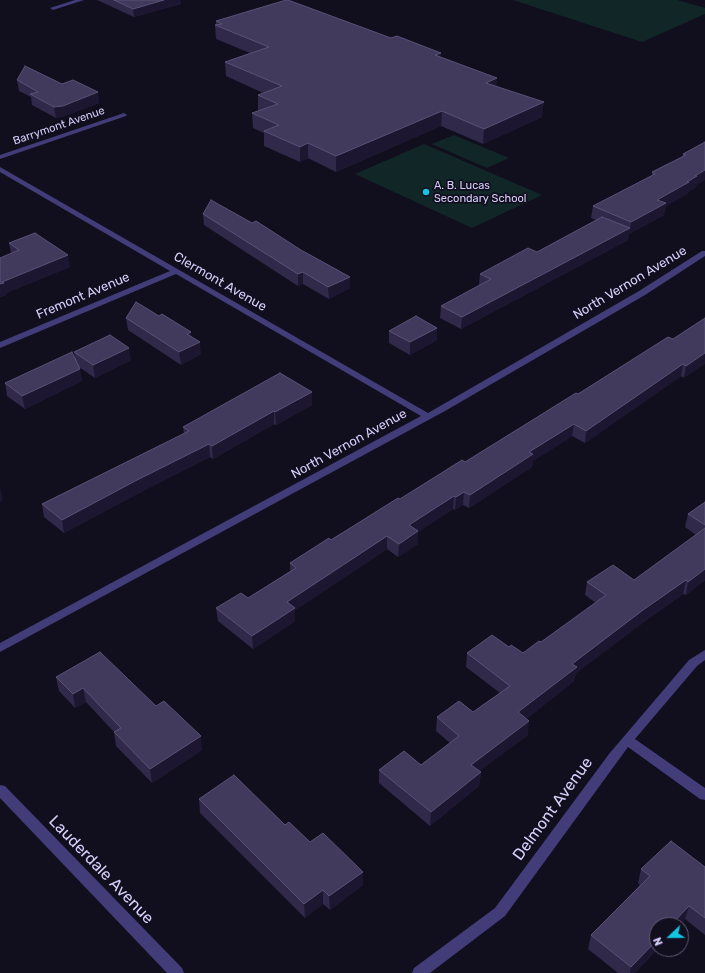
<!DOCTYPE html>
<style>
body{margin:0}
#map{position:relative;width:705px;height:973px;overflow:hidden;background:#110e1e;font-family:Rubik,sans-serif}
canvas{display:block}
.north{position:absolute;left:649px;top:917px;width:40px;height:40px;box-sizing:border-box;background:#110e1e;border:1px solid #605b76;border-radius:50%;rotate:248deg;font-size:11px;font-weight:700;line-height:16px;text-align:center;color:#d6cffb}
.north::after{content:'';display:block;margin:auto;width:14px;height:18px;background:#13c4e3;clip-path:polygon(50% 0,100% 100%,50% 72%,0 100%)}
</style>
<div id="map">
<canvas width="705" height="973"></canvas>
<div class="north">N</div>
</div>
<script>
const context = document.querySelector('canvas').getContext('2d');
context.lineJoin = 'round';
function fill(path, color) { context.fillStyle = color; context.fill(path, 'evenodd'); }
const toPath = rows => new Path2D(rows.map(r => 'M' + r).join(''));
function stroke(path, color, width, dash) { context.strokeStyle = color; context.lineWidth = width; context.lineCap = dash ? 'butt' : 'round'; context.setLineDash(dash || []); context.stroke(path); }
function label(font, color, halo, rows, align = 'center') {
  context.font = font + ' Rubik,sans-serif'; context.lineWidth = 3.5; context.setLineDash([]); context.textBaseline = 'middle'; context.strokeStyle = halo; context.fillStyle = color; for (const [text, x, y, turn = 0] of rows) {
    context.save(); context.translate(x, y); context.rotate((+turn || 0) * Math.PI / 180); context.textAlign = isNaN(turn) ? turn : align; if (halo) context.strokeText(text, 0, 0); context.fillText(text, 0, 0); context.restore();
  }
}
fill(toPath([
 [513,0,677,0,705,8,705,14,642,42],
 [454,135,509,158,487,168,432,144],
 [424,144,542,195,472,228,355,174]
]), '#112727');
fill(toPath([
 [75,0,84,0,53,10,50,8,75,0],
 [124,113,127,115,126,116,0,159,0,155,124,113],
 [0,167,428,413,639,291,702,251,705,251,705,256,645,295,445,411,0,652,0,643,421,416,176,274,0,348,0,342,170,271,0,172,0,167],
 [705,650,705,660,697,666,635,739,705,788,705,800,700,799,628,747,505,916,430,973,412,973,414,968,495,908,609,754,689,660,705,650],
 [0,785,5,786,182,968,184,973,167,973,0,798,0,785]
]), '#423d79');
fill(toPath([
 [97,0,180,0,181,4,134,17],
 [216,21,440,57,497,86,542,117,483,144,441,126,336,172,308,158,300,162,264,146,264,133,253,128,252,113,260,110,258,110,258,95,263,93,226,76,225,62,250,53,216,39,215,25,216,25],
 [17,80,99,103,65,116,56,118,32,105,31,97,19,91],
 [705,142,695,188,688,192,687,194,666,206,664,215,629,234,628,240,461,329,440,318,441,306,479,285,480,274,537,252,596,220,591,218,593,206,652,175,652,172,682,157,683,154],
 [203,214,350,288,329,299,303,284,298,286,204,225],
 [9,243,70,267,6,293,6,295,0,297,11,253],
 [126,318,191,336,201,354,181,365,128,330],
 [705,318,684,378,681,376,585,443,572,436,533,461,532,467,469,508,463,505,455,510,453,509,418,532,418,544,398,557,387,549,295,610,295,621,253,649,218,621,216,608,248,598,290,571,290,563,465,462,673,339],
 [437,328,437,340,410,355,389,343,389,331],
 [74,352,131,360,95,378,79,367,82,381,25,409,7,396,5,383,75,358],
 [312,392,312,405,276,425,274,424,213,459,210,457,139,493,64,533,44,517,42,504,184,434,183,427],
 [705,502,705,580,686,595,683,594,641,624,576,673,574,681,526,719,528,735,479,771,481,772,479,786,430,826,379,783,379,770,421,765,450,743,436,731,437,717,473,712,500,693,466,667,467,653,509,647,523,653,541,642,596,603,585,595,587,582,634,580,696,535,685,527,688,514],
 [56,677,156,706,202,750,152,783,116,746,114,732,86,702,75,708,59,691],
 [199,799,285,825,310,842,363,872,363,885,330,910,323,904,305,918,200,813],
 [705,867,705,935,685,919,635,973,618,973,588,949,591,935,640,885,638,883,641,869]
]), '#30294a');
fill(toPath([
 [164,0,180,0,181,4,134,17,133,9],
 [441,53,440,67,435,55],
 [497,78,496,93,486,83],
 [98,92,99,103,65,116,56,118,54,107],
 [544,102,542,117,483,144,484,129],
 [442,111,441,126,336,172,336,156],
 [308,143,308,158,300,162,300,147],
 [705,170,705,180,695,186,695,188,688,192,687,194,666,206,664,215,629,234,631,222,657,200,695,176],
 [630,228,628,240,461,329,462,317],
 [68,255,70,267,6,293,6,295,0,297,0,284,2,282],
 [303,272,303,284,298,286,298,274],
 [350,277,350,288,329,299,328,287],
 [437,328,437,340,410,355,410,342],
 [191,332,192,344,187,334],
 [200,342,201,354,181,365,179,352],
 [129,348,131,360,95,378,93,365],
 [705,353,705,364,684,378,686,366],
 [683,364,681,376,585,443,586,431],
 [80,369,82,381,25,409,22,396],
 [312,392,312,405,276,425,275,412],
 [274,411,274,424,213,459,212,446],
 [574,424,572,436,533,461,532,467,469,508,470,495,529,452],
 [209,444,210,457,139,493,64,533,62,520,137,480],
 [0,487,3,500,0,502],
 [464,492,463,505,455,510,456,497],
 [454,496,453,509,418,532,418,544,398,557,399,544,409,525],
 [387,536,387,549,295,610,295,621,253,649,252,636,287,602],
 [705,569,705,580,686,595,688,582],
 [686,580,683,594,641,624,576,673,574,681,517,726,518,712,572,664,643,610],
 [83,688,86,702,75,708,73,694],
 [529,721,528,735,470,778,471,765],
 [201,736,202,750,152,783,150,769],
 [481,772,479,786,430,826,431,812],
 [363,872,363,885,330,910,329,896],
 [323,890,323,904,305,918,304,904],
 [689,906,685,919,680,925,671,925],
 [657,940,657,949,635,973,630,973,631,967]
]), '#1c1631');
const building = toPath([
 [114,0,164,0,133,9,114,0],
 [286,0,288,0,391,38,397,36,441,53,435,55,497,78,486,83,544,102,484,129,442,111,336,156,308,143,300,147,264,131,279,125,252,113,278,104,258,95,282,86,225,62,269,47,215,25,222,24,216,21,286,0],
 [25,66,62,84,73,80,98,92,63,106,54,107,30,94,38,92,17,80,25,66],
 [705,142,705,170,695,176,697,176,687,182,689,182,657,200,666,203,631,222,593,206,655,174,652,172,686,155,683,154,705,142],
 [211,200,252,223,256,221,301,250,350,277,328,287,303,272,298,274,203,214,211,200],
 [602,217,630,228,462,317,441,306,491,279,480,274,528,248,537,252,602,217],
 [35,233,68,255,2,282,4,283,0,284,0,258,19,250,9,243,35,233],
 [136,302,159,316,162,314,191,332,187,334,200,342,179,352,126,318,136,302],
 [416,316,437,328,410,342,389,331,416,316],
 [705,318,705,353,686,366,683,364,586,431,574,424,529,452,533,454,470,495,464,492,456,497,454,496,409,525,418,531,399,544,387,536,287,602,295,608,252,636,216,608,241,593,248,598,296,568,290,563,329,538,331,540,398,498,400,499,462,460,465,462,576,393,578,394,668,337,673,339,705,318],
 [110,335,129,348,93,365,74,352,110,335],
 [72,352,80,369,22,396,5,383,72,352],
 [280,373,312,392,275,412,274,411,212,446,209,444,137,480,62,520,42,504,189,431,183,427,280,373],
 [705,502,705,525,688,514,705,502],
 [705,528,705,569,688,582,686,580,643,610,572,664,577,667,518,712,529,721,471,765,481,772,431,812,379,770,404,751,421,765,459,736,437,717,459,701,473,712,510,686,467,653,492,635,509,647,511,645,523,653,539,641,541,642,606,595,587,582,613,565,634,580,705,528],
 [100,652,156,706,164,701,201,736,150,769,114,732,121,728,83,688,73,694,56,677,100,652],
 [234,775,285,825,289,822,310,842,323,833,363,872,329,896,323,890,304,904,199,799,234,775],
 [671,841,705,867,705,918,689,906,671,925,657,925,657,940,631,967,591,935,650,876,641,869,671,841]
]);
fill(building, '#423a5d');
stroke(building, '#595276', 1);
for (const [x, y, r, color] of [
 [426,192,4,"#13c4e3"]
]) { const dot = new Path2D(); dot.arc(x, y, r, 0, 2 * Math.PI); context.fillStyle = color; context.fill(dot); stroke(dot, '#110e1e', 1.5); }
label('11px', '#d6cffb', '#110e1e', [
 ["Barrymont Avenue",59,126,-19]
]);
label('11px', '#d6cffb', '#110e1e', [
 ["A. B. Lucas",434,186],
 ["Secondary School",434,199]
], 'left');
label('13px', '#d6cffb', '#110e1e', [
 ["Clermont Avenue",220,282,30],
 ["North Vernon Avenue",630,283,-31],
 ["Fremont Avenue",83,296,-23],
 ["North Vernon Avenue",349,444,-29]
]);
label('16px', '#d6cffb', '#110e1e', [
 ["Delmont Avenue",553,809,-54],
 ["Lauderdale Avenue",101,870,46]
]);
</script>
